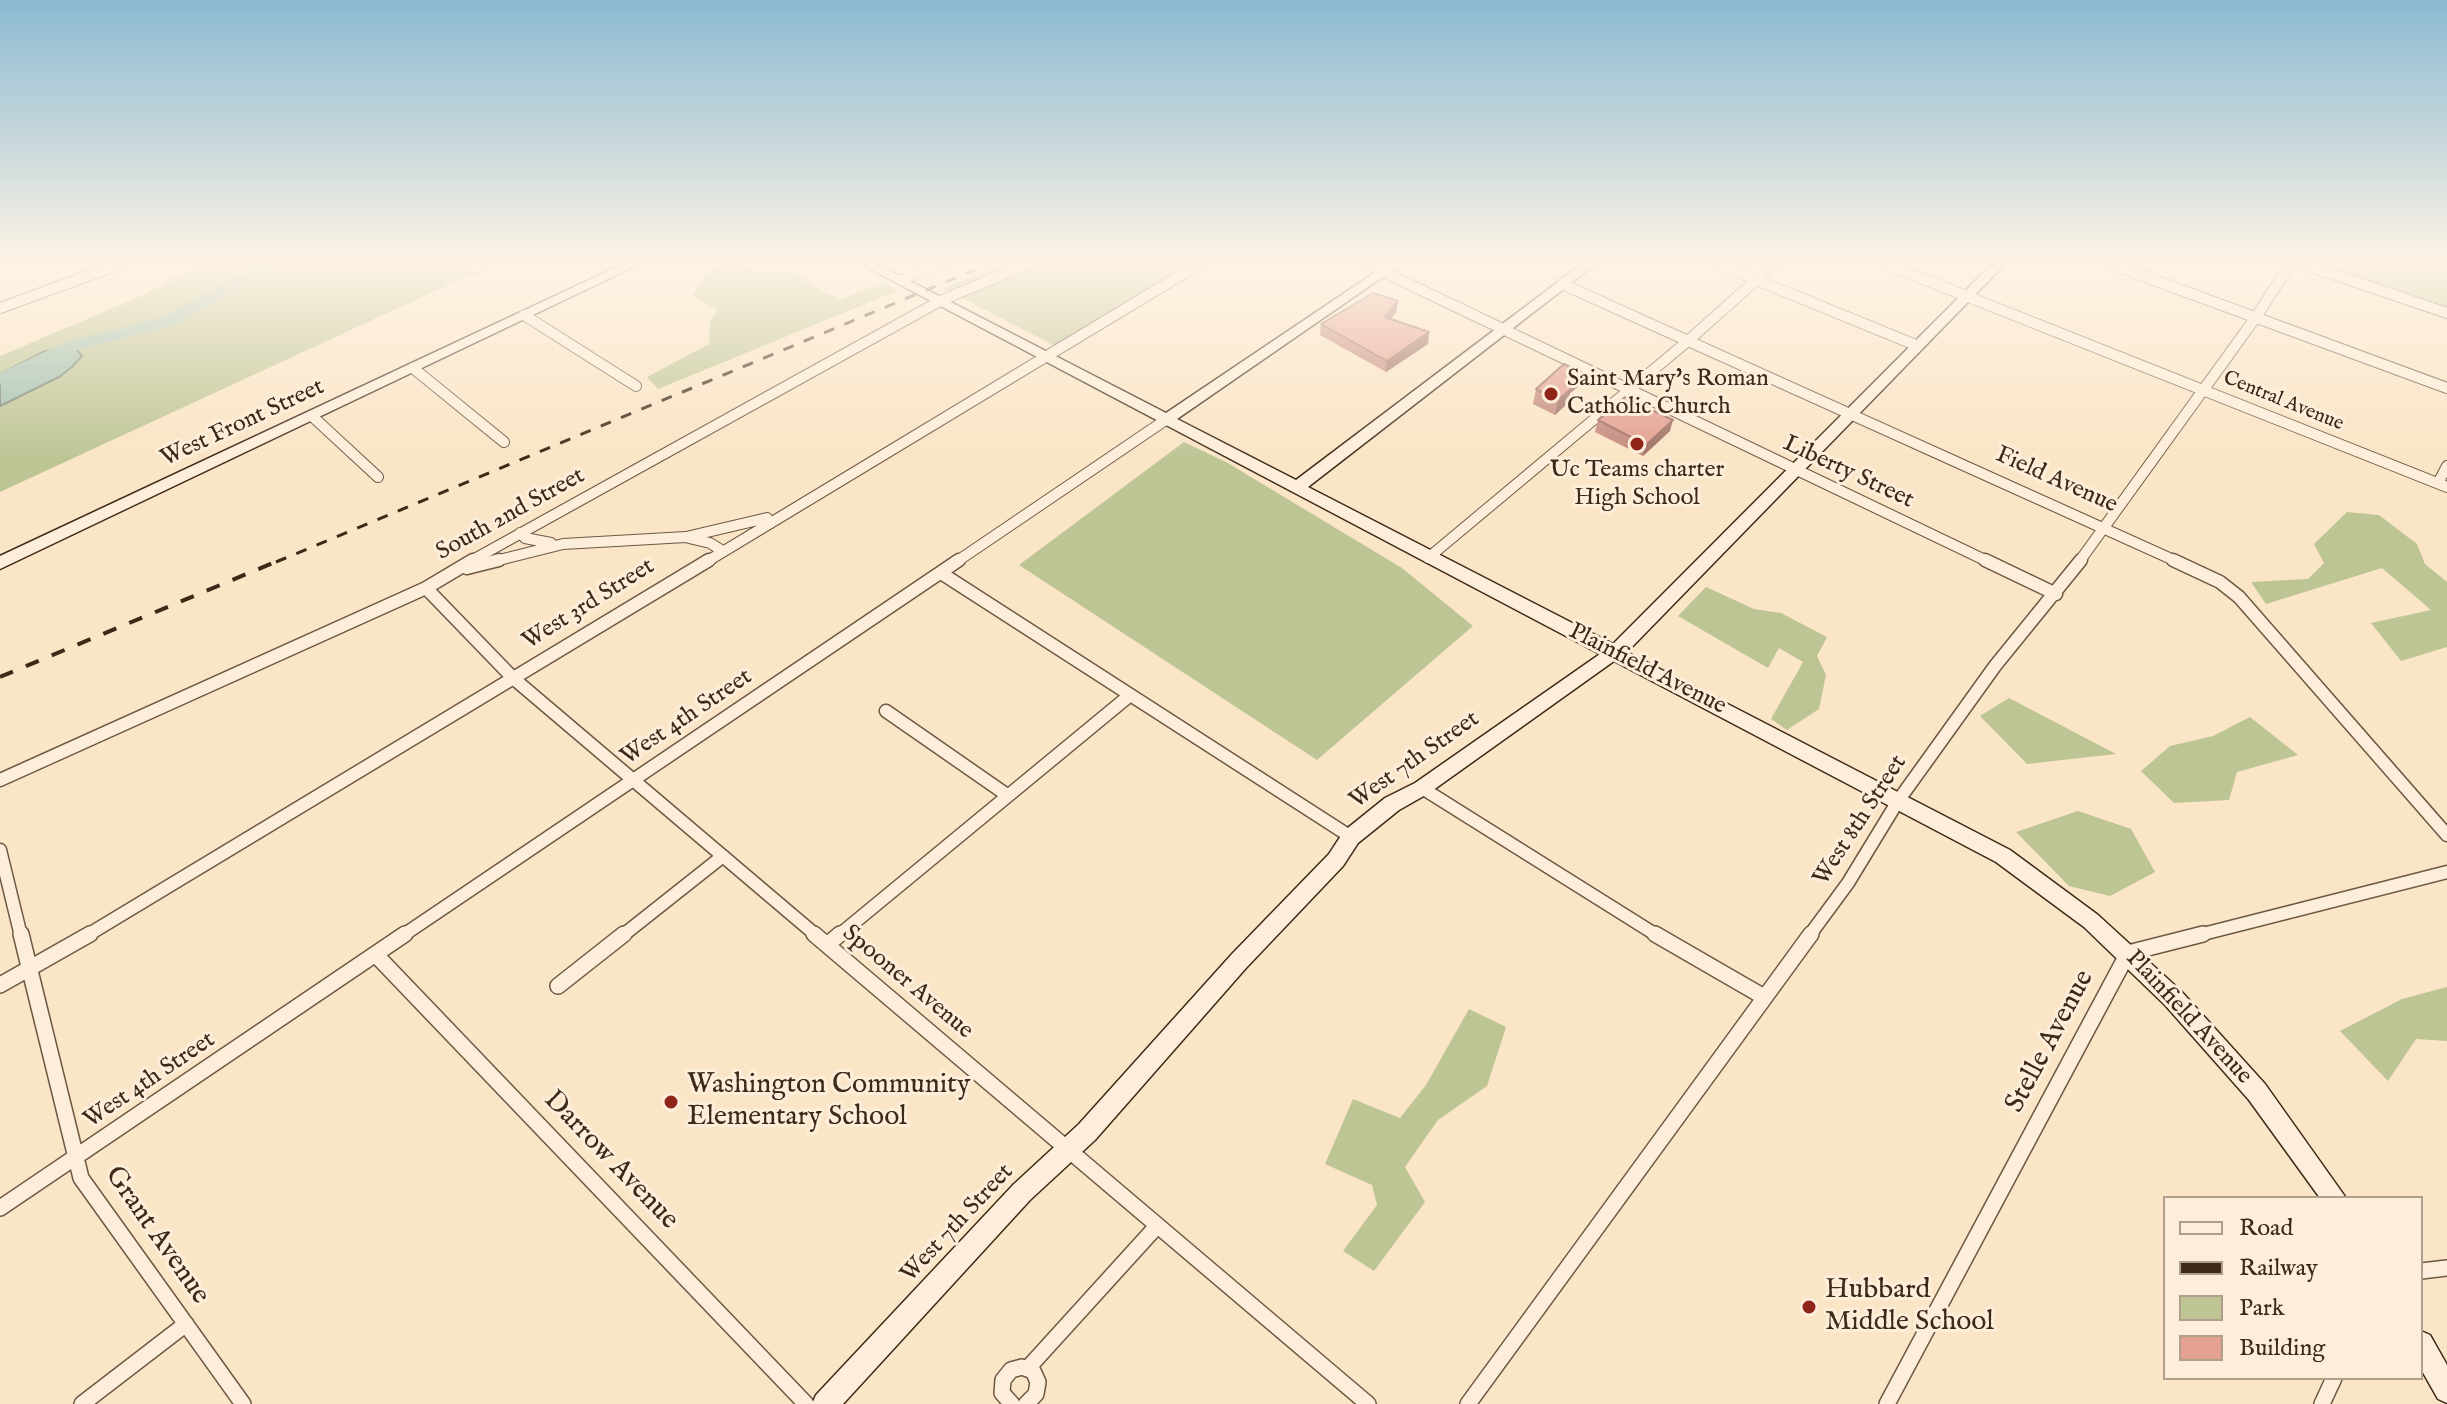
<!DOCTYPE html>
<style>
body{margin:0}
#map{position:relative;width:2447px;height:1404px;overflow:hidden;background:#fae5c6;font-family:"IM FELL English",serif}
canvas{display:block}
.legend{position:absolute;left:2163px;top:1196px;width:260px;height:184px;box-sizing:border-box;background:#fceeda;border:2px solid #b09f8c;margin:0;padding:10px 14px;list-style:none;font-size:24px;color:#3e2918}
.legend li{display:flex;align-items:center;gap:16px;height:40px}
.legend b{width:40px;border:2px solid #b09f8c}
</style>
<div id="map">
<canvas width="2447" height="1404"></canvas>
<ul class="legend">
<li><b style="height:10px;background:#fceeda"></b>Road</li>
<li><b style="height:10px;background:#3e2918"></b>Railway</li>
<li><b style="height:22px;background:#bec595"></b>Park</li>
<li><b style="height:22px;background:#e4a091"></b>Building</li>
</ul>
</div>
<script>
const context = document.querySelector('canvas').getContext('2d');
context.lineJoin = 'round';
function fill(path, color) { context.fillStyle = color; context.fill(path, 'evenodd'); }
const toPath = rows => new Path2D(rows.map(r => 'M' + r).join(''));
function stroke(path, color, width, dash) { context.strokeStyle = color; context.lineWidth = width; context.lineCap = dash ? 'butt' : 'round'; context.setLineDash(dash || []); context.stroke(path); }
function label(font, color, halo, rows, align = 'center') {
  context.font = font + ' "IM FELL English",serif'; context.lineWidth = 6; context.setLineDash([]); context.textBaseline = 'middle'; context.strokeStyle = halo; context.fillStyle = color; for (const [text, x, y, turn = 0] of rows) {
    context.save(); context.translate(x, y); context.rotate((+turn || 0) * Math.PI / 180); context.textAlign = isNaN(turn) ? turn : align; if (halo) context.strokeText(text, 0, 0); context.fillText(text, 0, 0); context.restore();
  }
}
fill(toPath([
 [201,263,462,263,476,272,0,492,0,356,146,294],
 [727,263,740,263,757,271,793,272,821,291,841,299,885,282,897,291,658,389,647,377,709,344,710,322,718,310,692,296,709,271],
 [1005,263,1199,263,1059,348,943,288],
 [2310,263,2447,263,2447,309],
 [1184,442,1226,462,1402,568,1473,626,1317,760,1019,565],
 [2347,512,2379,515,2417,544,2425,564,2447,582,2447,647,2401,661,2371,623,2431,610,2382,568,2266,604,2251,582,2308,579,2324,563,2314,544],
 [1706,587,1754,609,1781,613,1827,637,1817,656,1826,675,1819,709,1787,730,1771,719,1803,662,1779,648,1768,668,1678,616],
 [2009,698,2116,754,2027,764,1980,716],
 [2250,717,2298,755,2237,772,2229,800,2174,803,2141,771,2170,746,2213,736],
 [2078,811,2131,829,2155,872,2110,896,2069,886,2016,832],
 [2447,987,2447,1041,2416,1039,2388,1081,2340,1031,2402,999],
 [1469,1009,1506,1027,1487,1086,1438,1120,1405,1167,1425,1202,1374,1271,1343,1251,1377,1205,1372,1185,1325,1164,1353,1099,1400,1118,1426,1085]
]), '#bec595');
const water = toPath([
 [68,348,77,350,82,356,72,367,59,377,0,406,0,374,45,351,68,348]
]);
fill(water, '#9fc0af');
stroke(water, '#788473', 2);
fill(toPath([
 [261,263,280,263,175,325,78,350,0,385,0,373,66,342,163,317,261,263]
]), '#9fc0af');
const streetFar2 = toPath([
 [1365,263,1989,562],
 [1715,263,1918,346],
 [1883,263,2447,487],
 [2108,263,2447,388],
 [2300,263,2447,313],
 [474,268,486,263],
 [901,280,944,263],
 [1562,284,2178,562],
 [0,308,123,263],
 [524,315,636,386],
 [413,368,504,442],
 [312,416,378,477],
 [2438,483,2447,466],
 [520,533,525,538,551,543],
 [689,538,710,543,721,550],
 [1428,558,1689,340,1775,263],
 [469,562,940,301,1030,263],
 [491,562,563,544,686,537,767,518],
 [706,562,1201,263],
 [956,562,1167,419],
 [2079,562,2256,317,2291,263]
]);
const streetFar1 = toPath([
 [1985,560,2056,594],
 [2173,560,2220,582,2239,597,2447,835],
 [467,568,499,560],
 [941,573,1351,837],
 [426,588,513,678,817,936],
 [886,711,1007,795],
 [0,780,426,588,473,560],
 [1422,788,1658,936],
 [0,850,21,936],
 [86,936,709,560],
 [402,936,959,560],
 [622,936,723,856],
 [838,936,1129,696],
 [1809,936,1848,883,1898,801,1995,666,2081,560],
 [2195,936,2447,872]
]);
const street = toPath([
 [21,934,81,1178,243,1404],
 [814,934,1368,1404],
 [1655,934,1764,997],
 [827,945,840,934],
 [376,955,806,1404],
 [0,985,90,934],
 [558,986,624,934],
 [0,1208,405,934],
 [2421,1271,2447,1268],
 [1028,1368,1157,1226],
 [82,1404,186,1324],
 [1012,1404,1002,1393,1003,1380,1011,1370,1022,1367,1033,1371,1038,1382,1036,1394,1026,1404],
 [1468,1404,1811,934],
 [1887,1404,2128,953,2203,934],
 [2322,1404,2334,1378]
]);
const secondary = toPath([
 [625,263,642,263,0,569,0,556,625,263],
 [859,263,875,263,1166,413,1389,263,1403,263,1177,419,1296,480,1583,263,1597,263,1308,487,1613,644,1993,263,2006,263,1627,652,2010,850,2098,915,2181,991,2265,1084,2346,1198,2320,1198,2249,1100,2165,1005,2084,927,1996,862,1614,661,1429,793,1399,810,1358,843,1343,866,1246,968,1095,1140,1030,1200,843,1404,812,1404,816,1395,1014,1184,1079,1124,1232,954,1329,854,1344,831,1385,798,1415,783,1600,654,859,263],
 [2421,1331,2430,1335,2447,1365,2447,1403,2438,1399,2421,1369,2421,1331]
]);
stroke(streetFar2, '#6d5844', 12);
stroke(streetFar1, '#6d5844', 15);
stroke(street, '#6d5844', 18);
stroke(secondary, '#3e2918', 3);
stroke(streetFar2, '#fceeda', 10);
stroke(streetFar1, '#fceeda', 12);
stroke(street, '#fceeda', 15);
fill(secondary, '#fceeda');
stroke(toPath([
 [276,562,991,263]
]), '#3e2918', 3, [11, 11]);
stroke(toPath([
 [0,677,280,560]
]), '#3e2918', 4, [14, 14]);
fill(toPath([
 [1398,301,1396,312,1391,319,1428,344,1386,372,1320,335,1321,324],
 [1578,387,1570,393,1568,403,1555,415,1533,404,1536,389],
 [1598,420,1670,431,1643,456,1595,432]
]), '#c48a7d');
fill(toPath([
 [1398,301,1396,312,1384,328,1385,317],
 [1429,332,1428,344,1386,372,1387,361],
 [1581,372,1578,387,1570,393,1568,403,1555,415,1558,400,1565,385],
 [1673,420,1670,431,1643,456,1646,445]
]), '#a07066');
const building = toPath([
 [1373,293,1398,301,1385,317,1429,332,1387,361,1321,324,1373,293],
 [1564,364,1581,372,1565,385,1572,388,1558,400,1536,389,1564,364],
 [1625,397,1673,420,1646,445,1598,420,1625,397]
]);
fill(building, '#e4a091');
stroke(building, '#a07066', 2);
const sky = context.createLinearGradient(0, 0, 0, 459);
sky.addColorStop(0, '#8bb9d1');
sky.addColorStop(0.57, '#fdf3e5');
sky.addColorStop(1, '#fdf3e500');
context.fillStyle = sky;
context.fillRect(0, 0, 2447, 459);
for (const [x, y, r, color] of [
 [1551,394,8,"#8f2418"],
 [1637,444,8,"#8f2418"],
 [671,1102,8,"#8f2418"],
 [1809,1307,8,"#8f2418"]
]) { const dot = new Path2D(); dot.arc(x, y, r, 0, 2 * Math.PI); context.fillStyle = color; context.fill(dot); stroke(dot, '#fceeda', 3); }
label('20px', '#3e2918', '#fceeda', [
 ["Central Avenue",2283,402,22]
]);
label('24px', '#3e2918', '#fceeda', [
 ["Saint Mary's Roman",1567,380],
 ["Catholic Church",1567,408],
 ["Uc Teams charter",1637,471,"center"],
 ["High School",1637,499,"center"]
], 'left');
label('24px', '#3e2918', '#fceeda', [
 ["West Front Street",243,424,-25],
 ["Liberty Street",1848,473,25],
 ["Field Avenue",2056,481,24],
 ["South 2nd Street",511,515,-29],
 ["West 3rd Street",589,605,-32],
 ["Plainfield Avenue",1647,670,27],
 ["West 4th Street",687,718,-34],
 ["West 7th Street",1415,761,-35],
 ["West 8th Street",1861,821,-57],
 ["Spooner Avenue",907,983,40],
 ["Plainfield Avenue",2188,1018,47],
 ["West 4th Street",150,1081,-34],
 ["West 7th Street",958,1224,-47]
]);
label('28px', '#3e2918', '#fceeda', [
 ["Stelle Avenue",2051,1042,-62],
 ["Darrow Avenue",610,1161,46],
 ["Grant Avenue",156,1236,55]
]);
label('28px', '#3e2918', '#fceeda', [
 ["Washington Community",687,1086],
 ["Elementary School",687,1118],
 ["Hubbard",1825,1291],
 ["Middle School",1825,1323]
], 'left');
</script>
